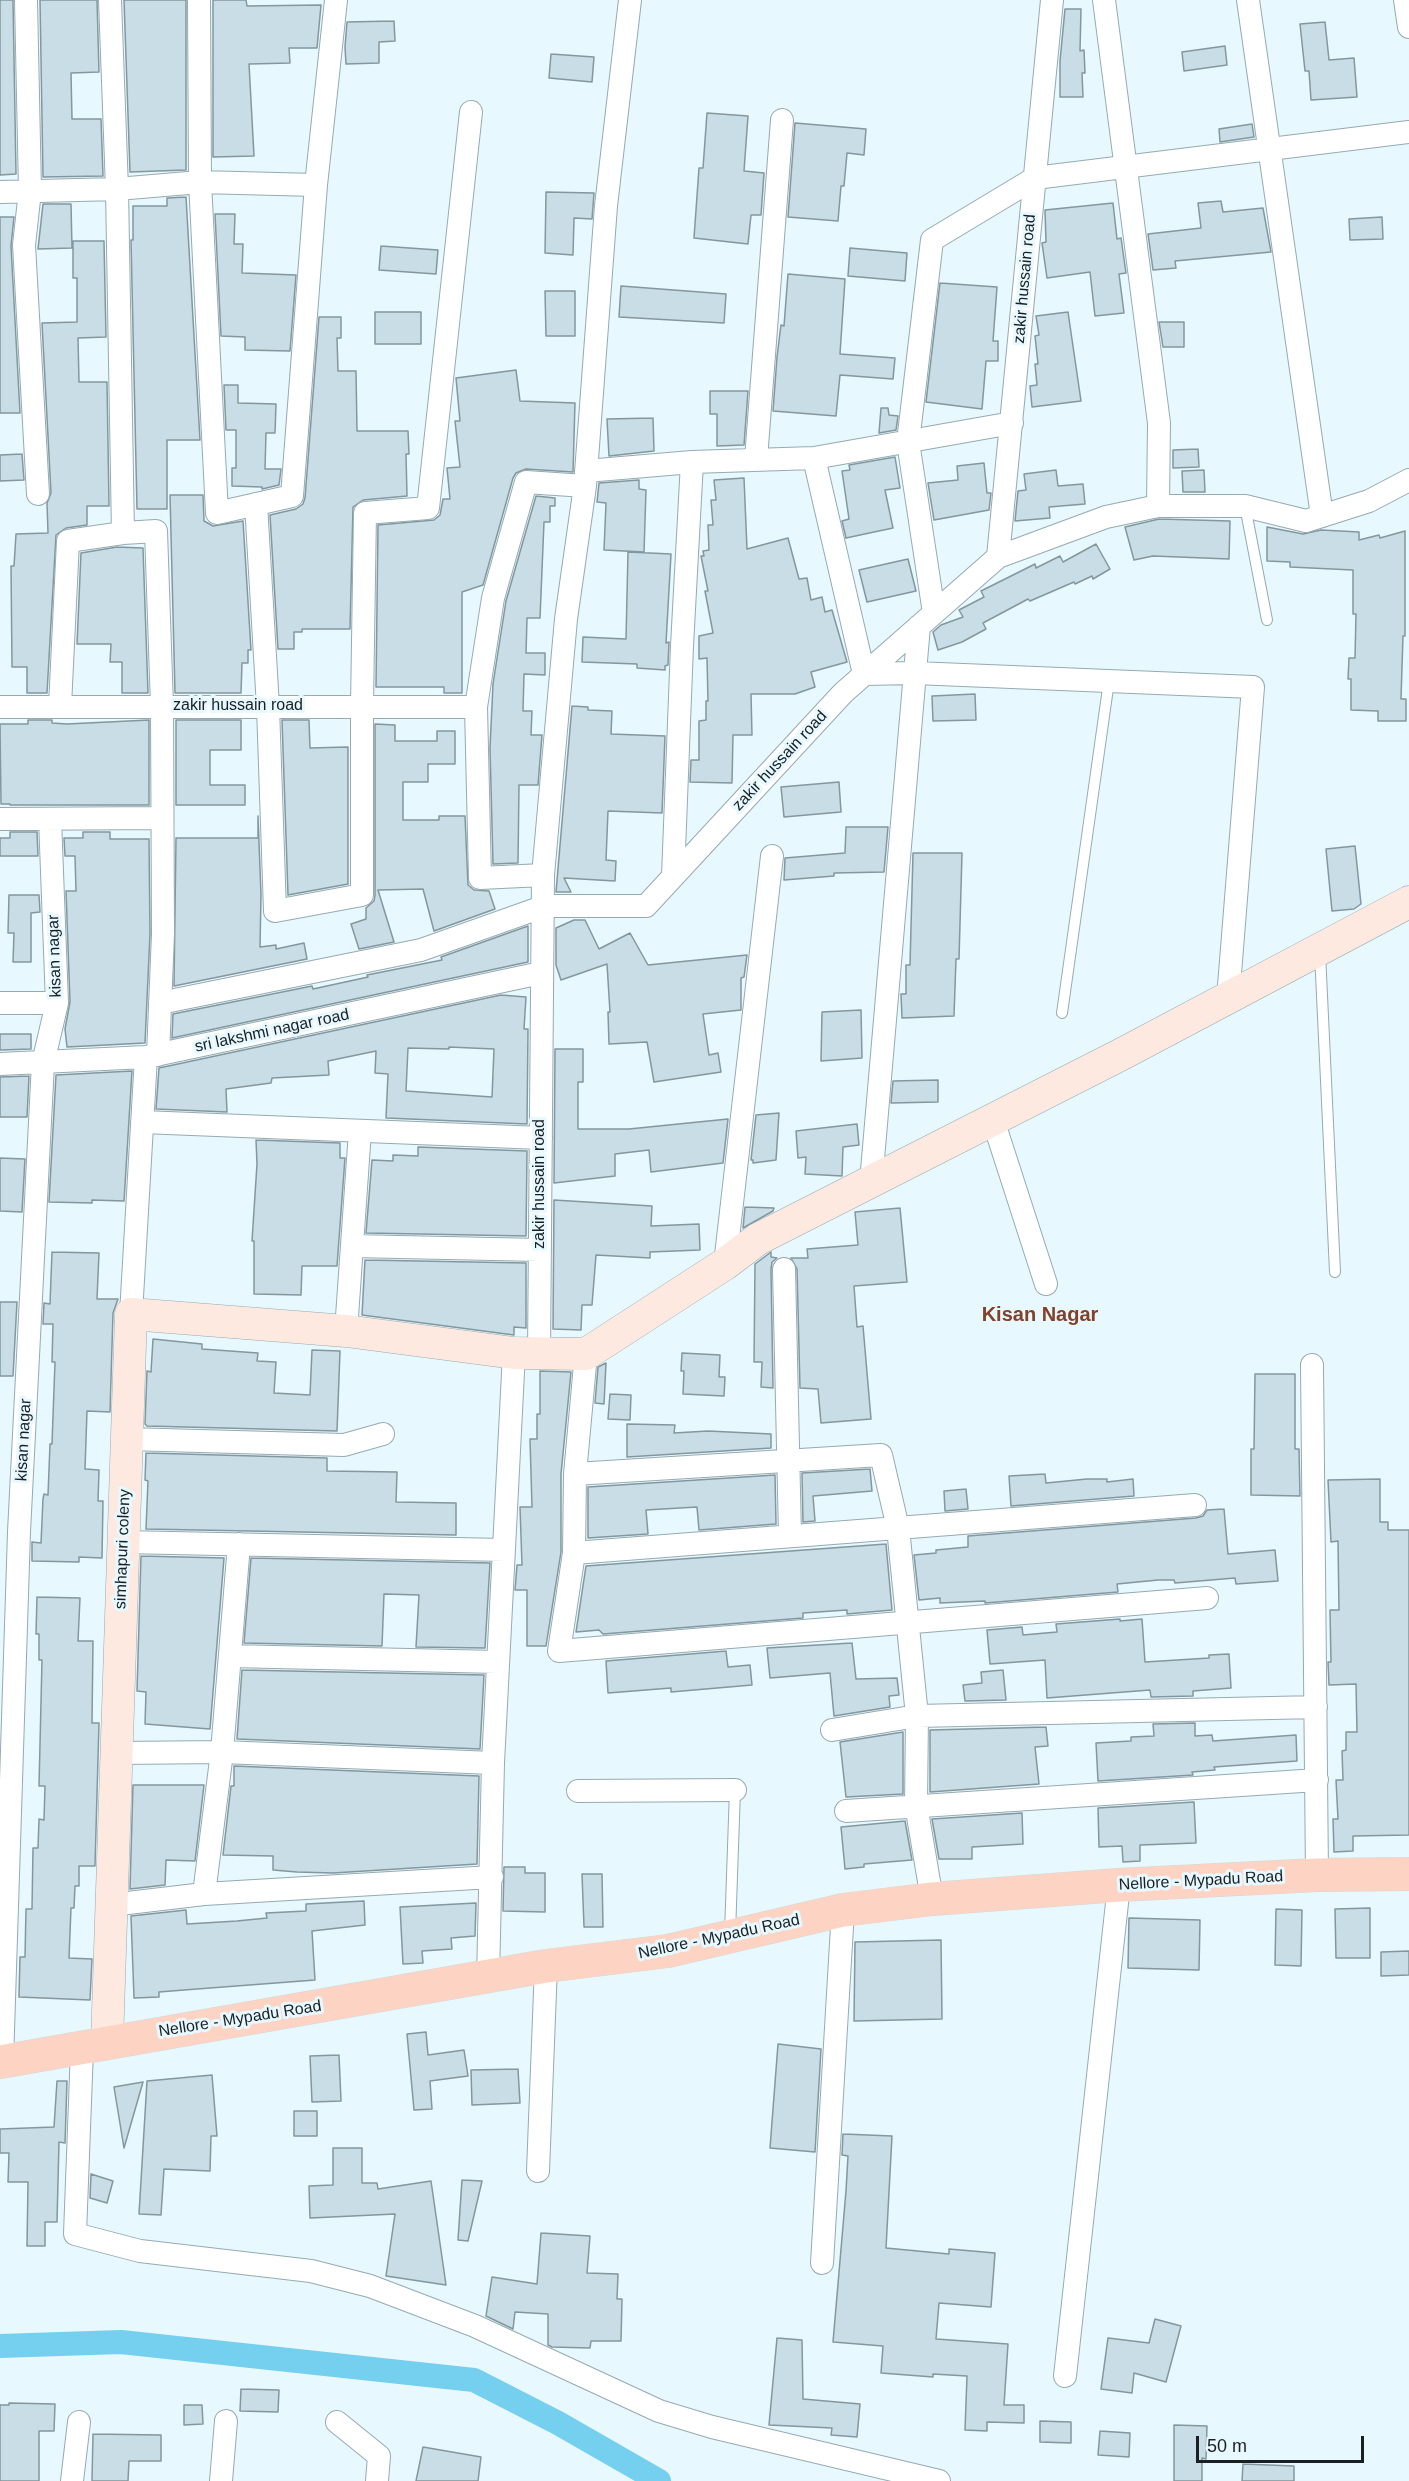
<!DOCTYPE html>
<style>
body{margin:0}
#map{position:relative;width:1409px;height:2481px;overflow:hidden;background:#e7f8fe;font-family:Helvetica,sans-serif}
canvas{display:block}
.scale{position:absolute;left:1196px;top:2436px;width:168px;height:27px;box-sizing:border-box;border:3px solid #182023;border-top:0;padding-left:8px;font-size:18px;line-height:21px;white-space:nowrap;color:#182023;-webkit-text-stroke:4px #e7f8fe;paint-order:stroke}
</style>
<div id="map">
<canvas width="1409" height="2481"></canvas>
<div class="scale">50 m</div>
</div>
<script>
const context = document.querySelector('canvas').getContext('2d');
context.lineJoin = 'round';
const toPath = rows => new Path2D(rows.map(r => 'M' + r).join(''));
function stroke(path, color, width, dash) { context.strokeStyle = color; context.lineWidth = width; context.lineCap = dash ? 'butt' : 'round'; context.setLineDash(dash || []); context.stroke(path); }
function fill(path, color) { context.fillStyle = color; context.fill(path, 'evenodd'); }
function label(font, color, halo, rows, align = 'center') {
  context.font = font + ' Helvetica,sans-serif'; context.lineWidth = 6; context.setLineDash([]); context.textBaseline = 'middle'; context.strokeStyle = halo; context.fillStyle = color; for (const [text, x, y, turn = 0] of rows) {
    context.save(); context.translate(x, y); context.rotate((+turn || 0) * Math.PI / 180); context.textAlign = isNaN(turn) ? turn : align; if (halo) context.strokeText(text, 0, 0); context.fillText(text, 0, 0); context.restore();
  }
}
stroke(toPath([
 [0,2346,121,2342,474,2380,558,2423,659,2481]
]), '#75cfee', 24);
const building = toPath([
 [0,0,13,0,16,174,0,175,0,0],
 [40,0,97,0,99,72,71,73,72,119,101,119,103,176,43,177,40,0],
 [124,0,186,0,186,170,130,172,124,0],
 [213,0,246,0,247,6,321,5,317,48,289,48,290,63,249,64,254,156,213,157,213,0],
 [1065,9,1081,9,1080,51,1084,50,1085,73,1082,73,1083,97,1060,97,1060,61,1065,9],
 [394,21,395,41,379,42,379,63,346,64,345,47,347,22,394,21],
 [1325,22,1329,60,1354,58,1357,97,1311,100,1309,71,1305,71,1300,24,1325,22],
 [1225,46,1227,65,1184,71,1182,52,1225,46],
 [551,54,594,57,592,82,549,78,551,54],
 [707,113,748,116,744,171,764,173,761,215,751,215,748,244,694,238,699,168,703,168,707,113],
 [795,123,866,129,864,155,847,153,844,186,841,186,838,221,788,217,795,123],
 [1252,124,1254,137,1220,142,1219,129,1252,124],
 [546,192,594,193,592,219,574,218,573,255,545,253,546,192],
 [186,197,200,440,167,440,167,509,137,509,131,240,133,240,133,206,167,206,167,198,186,197],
 [1221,201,1223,212,1263,208,1271,252,1175,261,1176,268,1153,270,1148,234,1201,228,1198,203,1221,201],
 [1113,203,1117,239,1121,238,1126,273,1119,274,1124,313,1095,316,1090,272,1047,278,1042,243,1046,242,1045,210,1113,203],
 [43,204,71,204,72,248,38,249,43,204],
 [215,214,235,214,234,244,243,244,242,273,296,275,290,351,245,350,245,337,221,336,215,214],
 [0,217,14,217,11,246,20,413,0,413,0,217],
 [1382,217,1383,239,1350,240,1349,219,1382,217],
 [73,241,104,241,106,337,78,338,79,382,107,382,109,506,87,506,87,525,66,528,56,535,47,693,27,693,27,667,12,667,11,566,14,566,16,534,48,533,47,503,51,493,42,323,77,322,77,278,73,278,73,241],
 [381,246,438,250,436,274,379,270,381,246],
 [850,248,907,253,905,281,848,276,850,248],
 [788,274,845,279,840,354,895,358,893,379,840,375,836,416,773,411,777,357,781,325,784,326,788,274],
 [940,283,997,287,993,341,998,341,998,361,986,361,982,409,926,402,940,283],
 [621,286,726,294,724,323,619,317,621,286],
 [545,291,575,291,575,336,546,336,545,291],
 [375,312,421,312,421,344,375,344,375,312],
 [1068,312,1081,401,1032,407,1030,386,1037,385,1035,364,1038,364,1035,336,1039,335,1036,316,1068,312],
 [319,317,341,317,341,338,337,338,338,371,356,371,357,431,408,431,409,454,406,454,407,496,363,500,353,507,350,629,302,629,302,632,294,632,294,649,278,649,270,515,296,509,303,504,305,498,319,317],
 [1159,322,1184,322,1184,347,1163,347,1159,322],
 [516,370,520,401,575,403,573,472,526,469,516,473,513,478,483,585,462,592,462,693,444,693,444,687,376,687,378,525,434,520,440,515,443,499,450,499,447,468,460,467,455,421,460,421,456,378,516,370],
 [224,385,238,385,238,403,276,404,275,433,266,433,265,469,281,469,279,485,262,489,262,487,232,486,232,468,236,468,236,430,226,430,224,385],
 [710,391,748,391,744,445,717,446,717,414,710,414,710,391],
 [881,408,888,408,889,415,898,416,896,430,879,433,881,408],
 [653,418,654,451,609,456,607,419,653,418],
 [1198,449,1199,467,1173,468,1173,450,1198,449],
 [22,454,24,480,0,481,0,455,22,454],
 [895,457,900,488,885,490,893,528,846,538,842,521,849,519,842,471,850,470,849,465,895,457],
 [984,463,987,493,991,493,989,510,934,520,928,483,958,480,957,466,984,463],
 [1056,470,1058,486,1083,484,1085,504,1049,507,1050,518,1015,521,1018,491,1026,490,1024,474,1056,470],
 [1204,470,1205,492,1183,492,1182,471,1204,470],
 [744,478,747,549,788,538,799,579,807,578,811,600,822,597,825,612,832,610,847,662,811,672,815,687,795,694,751,694,752,735,733,735,732,783,690,782,691,760,699,760,699,721,706,720,706,701,708,701,707,658,699,659,699,636,713,633,705,591,708,591,701,556,704,556,703,551,709,550,708,525,713,525,711,500,716,500,714,480,744,478],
 [639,480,639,489,646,490,644,552,604,550,606,503,597,502,599,483,639,480],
 [170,495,203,495,204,521,213,526,243,521,251,650,248,650,248,663,242,663,241,693,175,693,170,495],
 [536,496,555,498,555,506,550,506,550,522,544,522,540,618,527,618,526,653,545,653,545,675,524,674,523,711,532,711,531,735,542,735,538,785,519,785,518,863,493,864,490,748,493,684,506,601,536,496],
 [1159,519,1230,521,1229,559,1153,556,1134,560,1125,527,1159,519],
 [1267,527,1303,534,1321,530,1359,532,1359,540,1379,535,1380,538,1405,531,1405,636,1403,636,1401,699,1406,699,1406,721,1378,721,1378,711,1351,710,1351,679,1348,679,1349,658,1355,658,1356,614,1353,614,1353,570,1290,567,1290,562,1267,561,1267,527],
 [1096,544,1110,569,1093,579,1092,576,1075,584,1074,582,1030,601,1028,599,983,623,986,629,962,642,938,650,933,632,941,625,963,617,959,610,984,597,981,591,1035,564,1036,568,1060,556,1063,562,1096,544],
 [117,547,143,548,148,693,122,693,122,662,110,662,111,644,77,644,81,553,117,547],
 [628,552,671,554,666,643,669,642,668,665,665,666,665,670,637,668,637,664,582,662,583,637,626,639,628,552],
 [908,559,916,591,867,602,859,570,908,559],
 [975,694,976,720,933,721,932,696,975,694],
 [572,706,588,707,588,710,612,711,611,734,665,736,662,813,608,811,606,860,616,861,615,881,564,878,571,892,556,892,572,706],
 [28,720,52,720,52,723,67,724,149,720,149,805,10,805,10,804,1,804,0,724,28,724,28,720],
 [176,720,241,720,241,750,210,750,210,785,245,785,245,805,176,805,176,720],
 [282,720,309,720,310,748,348,747,348,884,288,895,282,720],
 [375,724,395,725,395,741,437,741,437,731,455,731,455,764,428,764,428,782,403,782,403,820,439,820,439,816,465,816,468,885,474,890,489,891,495,909,434,931,423,889,378,890,394,942,359,949,351,924,366,919,366,908,374,901,375,895,375,724],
 [839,782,841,812,784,817,781,787,839,782],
 [258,816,261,895,260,947,276,945,276,949,304,943,307,959,174,986,176,838,258,838,258,816],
 [846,827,888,827,884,872,834,873,834,876,784,880,785,858,845,853,846,827],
 [10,832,37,832,38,856,0,856,0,838,10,838,10,832],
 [83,832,110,832,110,839,149,839,150,934,145,1043,67,1047,65,1029,70,1002,66,891,76,891,75,856,65,856,64,838,83,838,83,832],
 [1355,846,1361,904,1354,909,1332,911,1326,849,1355,846],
 [913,853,962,853,959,959,956,959,954,1016,902,1018,901,994,906,994,906,965,910,965,913,853],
 [9,895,39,895,40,912,31,913,31,962,13,962,14,933,8,933,9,895],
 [574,920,585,920,599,949,630,933,648,965,747,955,744,977,741,978,741,1010,703,1014,709,1055,718,1053,721,1072,654,1082,647,1042,609,1044,608,1012,610,1012,607,964,561,980,556,965,556,928,574,920],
 [528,926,528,962,172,1038,173,1014,312,986,313,989,359,979,368,977,367,975,442,960,441,957,528,926],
 [501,995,526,997,524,1029,528,1029,527,1124,386,1118,388,1074,375,1073,376,1051,328,1061,329,1075,272,1078,271,1083,226,1089,227,1112,156,1109,159,1068,501,995],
 [449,1047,494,1049,492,1097,406,1091,408,1048,449,1049,449,1047],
 [861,1010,862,1058,821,1061,822,1012,861,1010],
 [0,1034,31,1034,31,1049,0,1050,0,1034],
 [555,1049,583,1049,583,1082,578,1082,578,1129,629,1129,728,1119,723,1163,651,1172,649,1150,615,1154,615,1176,554,1183,555,1049],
 [132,1071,124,1201,92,1200,92,1203,49,1202,56,1075,132,1071],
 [29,1076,27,1117,0,1117,0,1077,29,1076],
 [938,1080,938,1102,891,1103,893,1081,938,1080],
 [779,1113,776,1160,753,1163,753,1160,751,1160,756,1115,779,1113],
 [857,1124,859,1145,843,1147,842,1176,805,1174,806,1157,798,1158,796,1131,857,1124],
 [256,1140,340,1143,340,1158,345,1158,337,1266,302,1266,301,1295,254,1294,254,1241,252,1241,257,1164,256,1140],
 [418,1147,527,1151,526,1236,366,1233,372,1160,393,1161,393,1155,418,1156,418,1147],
 [0,1158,25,1159,22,1212,0,1211,0,1158],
 [554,1200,652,1206,651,1226,699,1224,700,1250,650,1252,650,1258,596,1255,592,1305,582,1305,581,1330,553,1329,554,1200],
 [745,1207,774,1208,773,1211,743,1228,745,1207],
 [900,1208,907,1282,854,1286,857,1327,863,1326,871,1419,821,1423,818,1389,800,1388,797,1269,791,1258,808,1258,807,1249,858,1245,855,1212,900,1208],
 [52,1252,99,1253,97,1299,118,1299,113,1313,110,1412,87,1411,85,1469,99,1470,98,1501,103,1501,102,1558,79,1557,79,1562,32,1561,32,1542,41,1543,43,1499,44,1494,48,1495,50,1444,52,1444,55,1362,52,1362,53,1324,43,1324,44,1303,50,1304,52,1252],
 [771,1252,771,1257,777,1258,772,1262,771,1269,773,1388,761,1387,762,1362,754,1362,755,1264,771,1252],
 [365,1260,526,1263,526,1328,514,1327,514,1335,362,1315,365,1260],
 [0,1302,17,1302,13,1376,0,1376,0,1302],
 [153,1339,202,1344,202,1349,258,1353,257,1361,276,1362,274,1393,310,1395,312,1350,340,1351,337,1431,147,1426,145,1424,147,1371,151,1372,153,1339],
 [682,1353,720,1355,719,1377,725,1377,724,1396,683,1394,684,1371,681,1371,682,1353],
 [606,1363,604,1404,595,1403,598,1367,606,1363],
 [540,1371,571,1372,561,1474,561,1552,546,1646,527,1646,527,1590,515,1590,517,1565,522,1565,520,1507,532,1507,530,1439,537,1439,537,1414,540,1414,540,1371],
 [1255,1374,1295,1374,1295,1449,1299,1449,1300,1496,1251,1495,1251,1449,1254,1449,1255,1374],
 [610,1394,631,1395,630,1420,608,1419,610,1394],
 [627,1424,675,1425,674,1433,708,1431,771,1434,771,1448,627,1457,627,1424],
 [146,1453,327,1458,327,1471,397,1472,396,1502,456,1503,456,1535,146,1529,148,1481,145,1480,146,1453],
 [870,1469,872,1491,813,1496,815,1521,803,1522,802,1473,870,1469],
 [1045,1474,1046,1483,1087,1479,1107,1479,1107,1482,1133,1479,1134,1496,1011,1506,1009,1476,1045,1474],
 [775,1475,776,1524,699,1530,697,1507,646,1510,648,1534,588,1538,588,1487,775,1475],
 [1380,1479,1380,1522,1388,1522,1388,1530,1409,1530,1409,1835,1353,1836,1353,1851,1334,1852,1333,1819,1338,1819,1336,1780,1343,1780,1342,1751,1346,1750,1346,1732,1357,1732,1356,1684,1329,1685,1328,1662,1331,1662,1330,1610,1339,1610,1338,1541,1331,1542,1328,1480,1380,1479],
 [966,1489,968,1509,945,1511,944,1491,966,1489],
 [1224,1509,1228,1554,1275,1550,1278,1581,1236,1584,1235,1578,1175,1583,1174,1580,1158,1580,1117,1584,1118,1592,985,1603,985,1601,940,1603,940,1598,919,1600,914,1555,936,1553,936,1550,968,1547,968,1536,1196,1518,1203,1516,1207,1510,1224,1509],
 [886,1544,892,1610,847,1614,847,1610,803,1613,803,1618,603,1634,599,1630,576,1632,586,1566,886,1544],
 [141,1556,224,1558,210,1729,145,1724,146,1692,137,1691,141,1556],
 [251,1558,490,1563,485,1648,416,1647,419,1595,384,1594,382,1646,244,1643,251,1558],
 [37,1597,80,1598,78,1641,93,1641,92,1723,99,1723,95,1866,79,1866,79,1886,75,1886,74,1908,71,1908,69,1958,92,1959,90,2000,19,1997,20,1957,25,1957,26,1909,32,1909,33,1848,38,1848,39,1819,44,1820,45,1786,39,1786,42,1660,39,1660,39,1634,36,1634,37,1597],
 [1120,1619,1120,1621,1142,1619,1145,1662,1209,1658,1209,1655,1229,1654,1231,1688,1193,1691,1193,1696,1151,1697,1150,1690,1047,1698,1045,1660,990,1664,987,1630,1022,1627,1023,1635,1057,1632,1056,1624,1120,1619],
 [852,1643,856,1679,897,1678,899,1695,889,1696,890,1707,834,1716,830,1673,770,1678,767,1648,852,1643],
 [726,1651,728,1667,750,1665,752,1685,671,1692,671,1688,608,1693,606,1661,726,1651],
 [242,1670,484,1675,480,1749,237,1739,242,1670],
 [1003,1670,1006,1700,965,1701,963,1685,982,1683,981,1672,1003,1670],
 [1195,1723,1195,1736,1212,1735,1213,1741,1296,1735,1297,1761,1214,1767,1215,1770,1192,1772,1193,1775,1098,1781,1096,1743,1131,1741,1131,1737,1154,1736,1153,1724,1195,1723],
 [1046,1727,1048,1746,1035,1747,1039,1784,930,1792,930,1730,1046,1727],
 [903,1732,903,1794,846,1797,840,1742,903,1732],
 [234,1766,479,1776,477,1864,333,1873,297,1872,273,1870,273,1856,223,1855,231,1786,234,1786,234,1766],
 [133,1785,204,1785,195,1861,166,1860,165,1885,130,1889,133,1785],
 [1194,1802,1196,1843,1140,1845,1140,1861,1123,1862,1122,1846,1099,1847,1098,1808,1194,1802],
 [1022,1813,1023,1844,972,1847,972,1859,939,1859,932,1819,1022,1813],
 [905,1821,912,1860,864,1864,864,1867,845,1869,841,1827,905,1821],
 [504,1867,525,1867,525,1873,545,1873,545,1912,503,1911,504,1867],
 [582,1874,602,1874,603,1927,584,1927,582,1874],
 [364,1901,365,1925,312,1931,315,1980,184,1990,159,1992,159,1997,134,1998,131,1916,186,1910,187,1924,237,1921,267,1918,266,1913,306,1911,306,1904,364,1901],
 [476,1903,475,1936,451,1938,452,1949,422,1951,423,1963,403,1964,400,1907,476,1903],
 [1370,1908,1370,1958,1336,1958,1335,1909,1370,1908],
 [1276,1909,1302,1910,1301,1966,1275,1965,1276,1909],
 [1129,1918,1200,1920,1199,1970,1128,1968,1129,1918],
 [941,1940,942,2019,854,2021,855,1942,941,1940],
 [1409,1951,1409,1975,1381,1976,1381,1952,1409,1951],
 [426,2032,428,2055,464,2050,468,2076,430,2081,432,2109,414,2110,407,2034,426,2032],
 [778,2044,821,2049,815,2152,770,2148,778,2044],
 [339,2055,341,2101,312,2102,310,2056,339,2055],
 [518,2069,520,2103,472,2105,471,2070,518,2069],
 [212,2075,217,2136,211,2136,210,2171,164,2169,161,2215,139,2214,147,2081,212,2075],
 [57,2081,67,2081,65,2143,59,2142,57,2222,45,2222,45,2246,27,2246,28,2182,8,2182,9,2153,0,2153,0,2129,54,2127,57,2081],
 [143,2082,124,2148,114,2087,143,2082],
 [294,2111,317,2111,317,2136,294,2136,294,2111],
 [843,2134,892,2136,886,2248,949,2254,949,2249,995,2253,991,2307,939,2303,936,2339,1008,2344,1004,2405,1024,2405,1024,2423,987,2422,987,2431,965,2430,967,2376,933,2374,933,2377,881,2373,883,2346,833,2342,846,2191,848,2156,842,2155,843,2134],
 [333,2148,362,2148,362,2183,377,2183,378,2189,431,2181,446,2285,386,2276,395,2214,310,2218,309,2186,333,2185,333,2148],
 [91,2174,113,2181,107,2203,90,2198,91,2174],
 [462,2180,482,2181,468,2241,458,2240,462,2180],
 [541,2233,590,2236,587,2273,618,2274,617,2299,622,2299,621,2341,591,2341,590,2348,552,2347,548,2345,548,2314,515,2312,513,2329,486,2316,492,2277,537,2284,541,2233],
 [1155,2319,1181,2326,1166,2382,1134,2373,1132,2393,1101,2389,1108,2338,1149,2343,1155,2319],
 [777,2338,802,2340,803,2399,860,2404,857,2437,831,2435,832,2428,769,2425,777,2338],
 [241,2389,279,2390,278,2412,240,2411,241,2389],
 [9,2403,55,2404,54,2431,39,2431,39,2481,0,2481,0,2405,9,2405,9,2403],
 [184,2405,202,2405,203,2424,184,2425,184,2405],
 [1040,2421,1071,2422,1071,2443,1040,2442,1040,2421],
 [1174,2425,1207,2426,1206,2459,1202,2458,1202,2481,1174,2481,1174,2425],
 [1100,2431,1130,2433,1129,2457,1098,2455,1100,2431],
 [93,2434,161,2435,161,2461,129,2461,128,2481,92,2481,93,2434],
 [423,2447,481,2457,478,2481,416,2481,423,2447],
 [1243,2464,1294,2466,1294,2481,1242,2481,1243,2464]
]);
fill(building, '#c8dde5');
stroke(building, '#83979e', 1.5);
const lane = toPath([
 [1245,506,1267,620],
 [1320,953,1335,1272],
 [1062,1013,1109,681],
 [730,1933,735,1790]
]);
const street = toPath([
 [26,0,30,191,24,245,38,494],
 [110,0,117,189,123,533],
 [199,0,200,182,217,513,292,496,316,185,336,0],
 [1104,0,1159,423,1158,506],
 [1248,0,1322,516],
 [1405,0,1409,27],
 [0,192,117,189,200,182,316,185],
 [814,458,864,674,915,673,1253,687,1228,998],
 [756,459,782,120],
 [586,471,692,462,814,458,1012,423],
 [256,504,268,707,275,911,362,895,362,706,365,513,428,508,471,112],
 [998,557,1052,0],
 [934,613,908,442,932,240,1035,178,1409,132],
 [60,706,68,541,123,533,156,531,162,706,163,934,158,1055],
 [0,707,476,707],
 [0,819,161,818],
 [543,875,480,878,476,707,493,598,526,482,585,486],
 [673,876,682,646,692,462],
 [0,1003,57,1003],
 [160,1003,421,950,545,906,646,906,843,693,998,557,1106,517,1158,506,1245,506,1306,521,1369,501,1409,480],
 [0,1064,146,1057,541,973],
 [993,1120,1046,1284],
 [142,1122,541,1138],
 [871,1182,919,626],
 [352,1246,540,1250],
 [725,1264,772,856],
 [784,1269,790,1536],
 [131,1314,146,1057],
 [346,1331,360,1131],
 [539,1354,543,875,566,619,585,486,606,206,630,0],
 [586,1354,575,1474,574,1553,559,1651,1207,1598],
 [1312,1365,1317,1875],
 [127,1439,344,1445,383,1434],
 [575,1474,881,1455,898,1528,917,1716,916,1805,932,1899],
 [124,1542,504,1550],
 [574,1553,1195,1505],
 [230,1656,498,1662],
 [832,1730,917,1716,1316,1707],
 [117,1753,222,1752,493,1763],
 [578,1791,735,1790],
 [846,1811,1317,1780],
 [204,1894,222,1752,239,1544],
 [111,1905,204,1894,492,1877],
 [488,1978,493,1763,514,1353],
 [82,2049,75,2234,140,2251,311,2271,370,2286,475,2326,659,2411,712,2427,939,2481],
 [2,2062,19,1532,43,1063,57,1003,50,819],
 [538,2171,546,1966],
 [822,2263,843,1910],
 [1065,2376,1119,1885],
 [337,2422,379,2456,377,2481],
 [72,2481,79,2422],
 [221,2481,226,2421]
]);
const secondary = toPath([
 [107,2042,131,1314,346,1331,514,1353,586,1354,725,1264,758,1239,1122,1054,1409,902]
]);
const primary = toPath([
 [0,2062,546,1966,668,1951,843,1910,932,1899,1119,1885,1317,1875,1409,1874]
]);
stroke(lane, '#96aab2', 12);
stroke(street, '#96aab2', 24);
stroke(secondary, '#96aab2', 33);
stroke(primary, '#d5d7d7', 34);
stroke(lane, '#fff', 10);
stroke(street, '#fff', 22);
stroke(secondary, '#fee9e1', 32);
stroke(primary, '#fdd3c4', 33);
label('16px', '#182023', '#e7f8fe', [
 ["zakir hussain road",1025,279,-85],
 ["zakir hussain road",238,706],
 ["zakir hussain road",780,761,-47],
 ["kisan nagar",55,956,-92],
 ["sri lakshmi nagar road",272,1031,-12],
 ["zakir hussain road",540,1184,-90],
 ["kisan nagar",24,1440,-87],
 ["simhapuri coleny",123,1549,-88],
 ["Nellore - Mypadu Road",1201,1881,-3],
 ["Nellore - Mypadu Road",719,1937,-12],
 ["Nellore - Mypadu Road",240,2019,-9]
]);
label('bold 20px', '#844128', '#e7f8fe', [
 ["Kisan Nagar",1040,1315]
]);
</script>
